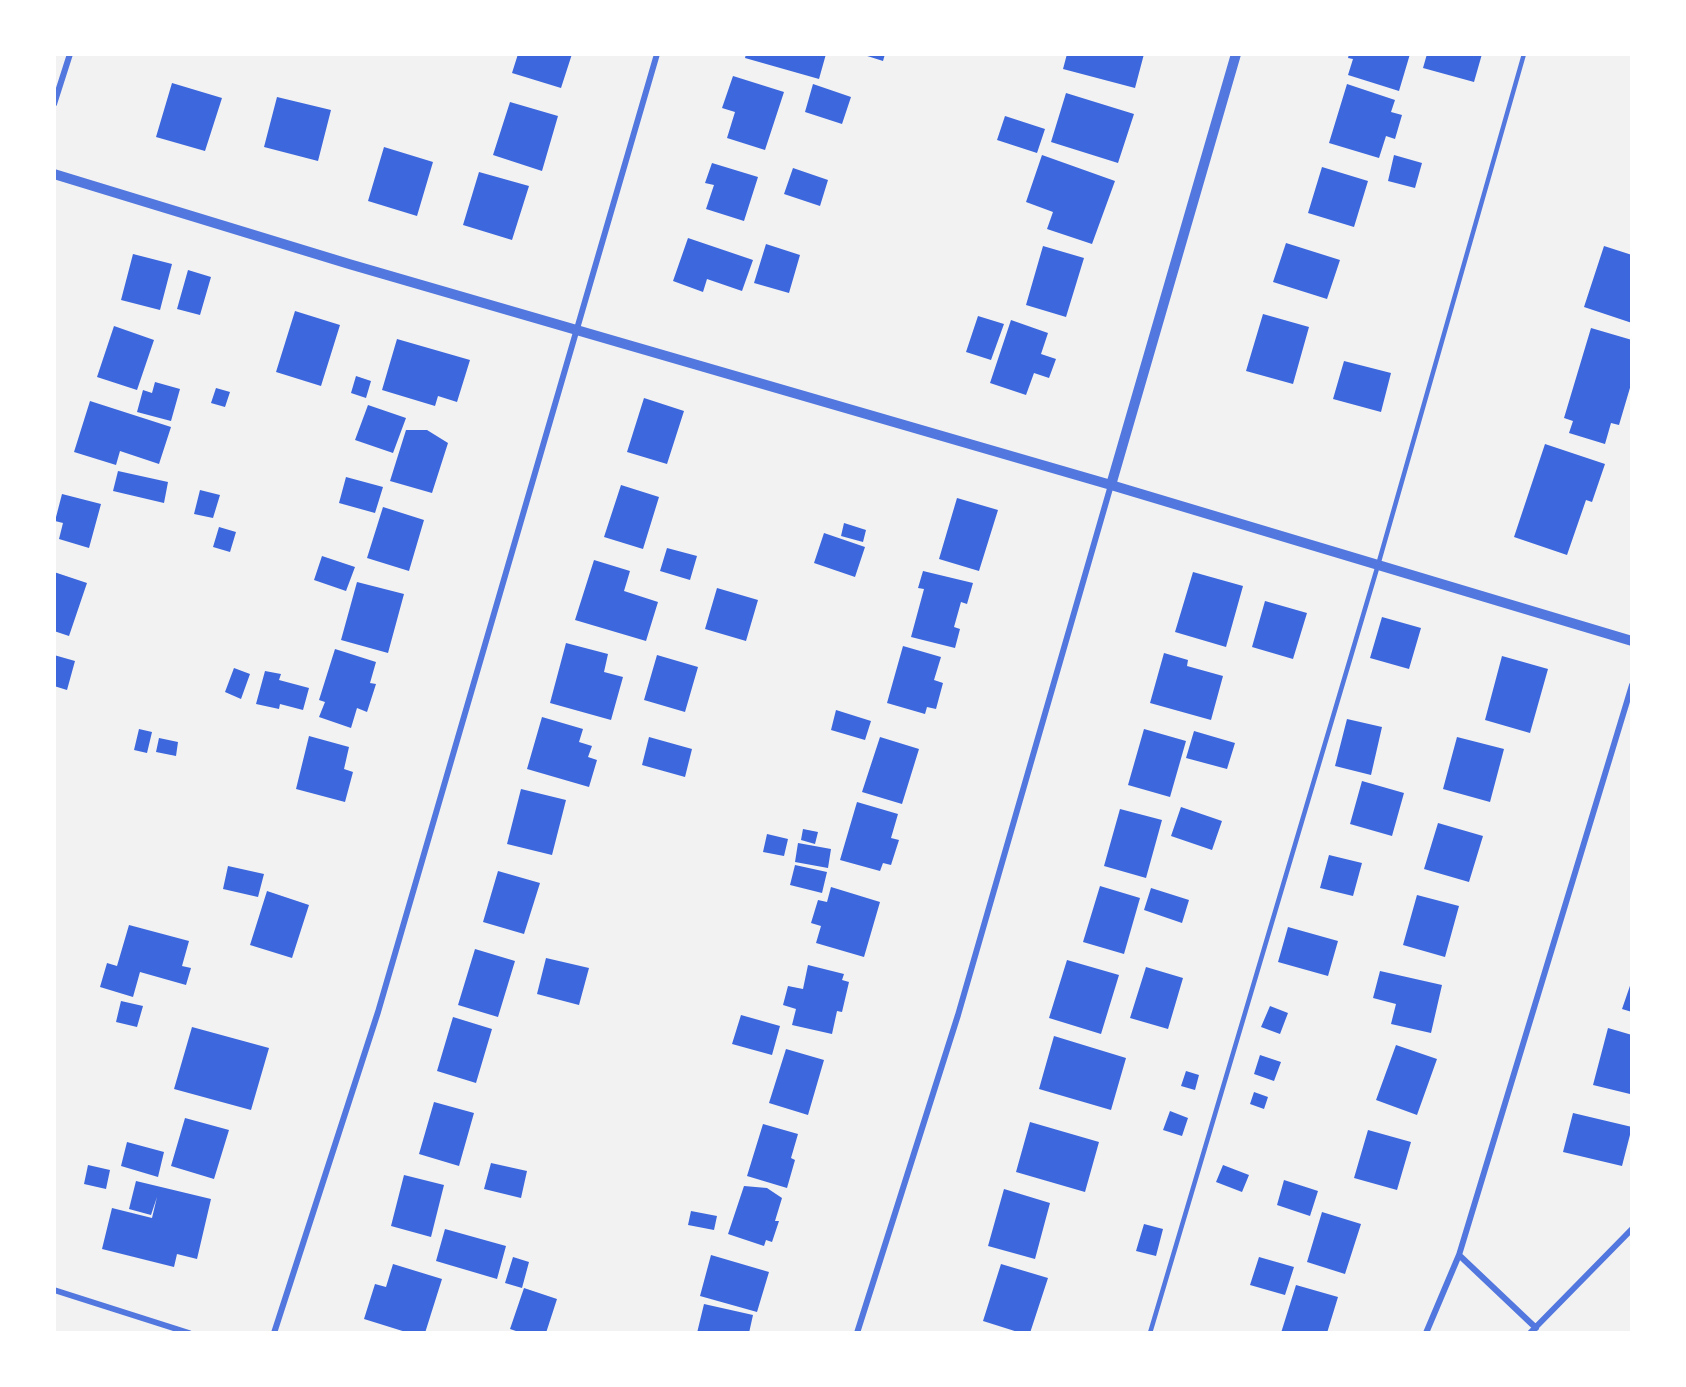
<!DOCTYPE html>
<style>
body{margin:0}
#map{position:relative;width:1686px;height:1387px;overflow:hidden;background:#f2f2f2;font-family:Karla,sans-serif}
canvas{display:block}
.frame{position:absolute;inset:0;border:56px solid #fff;pointer-events:none}
</style>
<div id="map">
<canvas width="1686" height="1387"></canvas>
<div class="frame"></div>
</div>
<script>
const context = document.querySelector('canvas').getContext('2d');
context.lineJoin = 'round';
function fill(path, color) { context.fillStyle = color; context.fill(path, 'evenodd'); }
const toPath = rows => new Path2D(rows.map(r => 'M' + r).join(''));
function stroke(path, color, width, dash) { context.strokeStyle = color; context.lineWidth = width; context.lineCap = dash ? 'butt' : 'round'; context.setLineDash(dash || []); context.stroke(path); }
fill(toPath([
 [518,54,572,54,561,88,512,73],
 [746,54,826,54,819,79,745,58],
 [861,54,885,54,883,61],
 [1067,54,1144,54,1135,88,1063,69],
 [1349,54,1410,54,1399,91,1348,75,1353,59,1348,58],
 [1427,54,1482,54,1474,82,1423,68],
 [733,76,784,92,765,150,727,138,735,112,722,108],
 [172,83,222,98,205,151,156,137],
 [813,84,851,97,842,124,805,112],
 [1347,84,1395,100,1391,112,1402,115,1395,139,1386,136,1379,158,1329,143],
 [1066,93,1134,114,1118,163,1051,142],
 [277,97,331,110,318,161,264,147],
 [510,102,558,116,542,171,493,155],
 [1005,116,1045,129,1037,153,997,140],
 [384,147,433,162,417,216,368,201],
 [1042,155,1115,181,1092,244,1047,229,1053,212,1026,202],
 [1394,155,1422,163,1415,188,1388,181],
 [712,163,758,177,744,221,706,209,714,185,705,183],
 [1322,167,1368,181,1354,227,1308,213],
 [793,168,828,180,820,206,784,194],
 [479,172,529,186,512,240,463,225],
 [688,238,753,260,742,291,707,279,703,292,673,281],
 [1286,243,1340,260,1327,299,1273,282],
 [766,244,800,255,789,293,754,283],
 [1043,246,1084,258,1066,317,1026,305],
 [1604,246,1632,255,1632,323,1584,307],
 [133,254,172,264,160,310,121,300],
 [188,270,211,277,200,315,177,309],
 [295,311,340,325,321,386,276,372],
 [1263,314,1309,327,1293,384,1246,371],
 [978,316,1004,324,991,360,966,352],
 [1011,320,1048,333,1041,354,1056,359,1049,378,1034,373,1026,395,990,383],
 [114,326,154,340,137,390,97,377],
 [1591,328,1632,340,1632,381,1619,425,1611,423,1605,444,1569,433,1573,421,1564,418],
 [397,339,470,360,457,402,438,396,435,406,382,390],
 [1344,361,1391,373,1381,412,1333,399],
 [356,376,371,381,366,398,351,393],
 [155,382,180,389,171,421,137,412,143,390,152,393],
 [216,388,230,392,225,407,211,403],
 [644,398,684,411,667,464,627,452],
 [90,401,171,427,159,464,120,451,116,465,74,452],
 [368,405,406,418,393,453,355,440],
 [406,430,427,430,448,443,432,493,390,481],
 [1545,444,1605,464,1592,502,1586,500,1567,555,1514,537],
 [118,471,168,482,164,503,113,491],
 [346,477,383,487,375,513,339,503],
 [621,485,659,497,643,549,604,537],
 [200,490,220,495,213,518,194,514],
 [62,494,101,504,89,548,59,539,63,523,55,521],
 [957,498,998,510,979,571,939,559],
 [383,507,424,520,409,571,367,558],
 [844,523,866,530,863,542,841,536],
 [219,527,236,532,230,552,213,547],
 [824,533,865,547,855,577,814,563],
 [667,548,697,556,690,580,660,571],
 [322,556,355,567,346,591,314,580],
 [594,560,630,571,624,591,658,602,646,641,575,620],
 [923,571,973,583,967,604,961,602,954,627,960,629,955,648,911,637,924,589,918,588],
 [54,572,87,583,69,636,54,631],
 [1193,572,1243,586,1226,647,1175,632],
 [357,582,404,594,388,653,341,640],
 [717,588,758,600,746,641,705,629],
 [1265,601,1307,613,1293,659,1252,647],
 [1382,617,1421,628,1409,669,1370,658],
 [566,643,608,654,604,672,623,677,611,720,550,703],
 [903,646,941,657,934,680,943,683,936,709,927,707,925,714,887,703],
 [335,649,376,662,370,683,376,684,367,712,357,708,351,728,319,717,325,702,319,700],
 [1164,653,1188,660,1187,666,1223,676,1211,720,1150,703],
 [54,655,75,661,67,690,54,686],
 [657,655,698,667,685,712,644,700],
 [1502,656,1548,669,1530,733,1485,720],
 [234,668,250,674,241,699,225,692],
 [265,671,281,674,279,680,309,688,303,710,280,704,279,709,256,704],
 [836,710,871,721,865,740,831,730],
 [542,717,583,729,579,742,592,746,588,757,597,760,589,787,527,769],
 [1347,719,1382,727,1371,775,1335,766],
 [139,729,152,732,147,753,134,750],
 [1144,729,1186,741,1170,797,1128,785],
 [1194,731,1235,743,1227,769,1186,758],
 [309,736,349,747,344,769,353,772,345,802,296,789],
 [649,737,692,749,685,777,642,765],
 [880,737,919,749,902,804,862,792],
 [1457,737,1504,749,1490,802,1443,789],
 [159,738,178,742,176,756,156,752],
 [1362,781,1404,793,1392,836,1350,824],
 [521,789,566,800,552,855,507,844],
 [857,802,898,814,891,838,899,840,891,865,883,863,880,871,840,860],
 [1181,807,1222,821,1212,850,1171,836],
 [1120,809,1162,820,1146,878,1104,866],
 [1438,823,1483,836,1469,882,1424,869],
 [803,829,818,832,815,844,801,840],
 [767,834,788,839,784,856,763,852],
 [798,843,831,849,828,868,795,862],
 [1329,855,1362,863,1353,896,1320,888],
 [795,865,827,872,822,893,790,885],
 [228,866,264,874,258,897,223,889],
 [498,871,540,883,524,934,483,922],
 [1100,886,1140,898,1124,954,1083,942],
 [831,887,880,902,864,957,816,943,821,926,811,923,818,900,827,902],
 [1151,888,1189,900,1182,923,1144,910],
 [267,891,309,905,292,958,250,945],
 [1417,895,1459,906,1445,957,1403,945],
 [129,925,189,941,182,966,191,968,186,985,140,972,133,997,100,987,107,963,117,966],
 [1288,927,1338,941,1328,976,1278,962],
 [475,949,515,961,498,1017,458,1005],
 [546,958,589,968,579,1005,537,994],
 [1067,960,1119,975,1101,1034,1049,1018],
 [808,965,844,974,842,980,849,982,842,1012,837,1011,832,1034,792,1025,796,1009,783,1005,788,986,803,989],
 [1146,967,1183,978,1168,1029,1130,1018],
 [1380,971,1442,985,1431,1033,1391,1024,1396,1004,1373,998],
 [1632,980,1632,1012,1622,1009],
 [121,1001,143,1006,137,1027,116,1022],
 [1270,1006,1288,1013,1280,1034,1261,1027],
 [741,1015,780,1026,772,1055,732,1044],
 [453,1017,492,1029,476,1083,437,1071],
 [192,1027,269,1048,251,1110,174,1089],
 [1608,1028,1632,1035,1630,1094,1593,1085],
 [1054,1036,1126,1058,1111,1110,1039,1089],
 [1396,1045,1437,1059,1417,1115,1376,1100],
 [786,1049,824,1060,808,1115,769,1103],
 [1260,1055,1281,1062,1274,1081,1254,1074],
 [1186,1071,1199,1075,1195,1090,1181,1086],
 [1254,1092,1268,1097,1264,1109,1250,1104],
 [434,1102,474,1113,459,1166,419,1154],
 [1170,1111,1188,1118,1182,1136,1163,1130],
 [1573,1113,1632,1127,1622,1166,1563,1152],
 [185,1118,229,1130,214,1179,171,1166],
 [1030,1122,1099,1142,1085,1192,1016,1172],
 [763,1124,798,1134,791,1158,795,1160,787,1188,747,1176],
 [1368,1130,1411,1142,1397,1190,1354,1178],
 [127,1142,164,1152,158,1177,121,1166],
 [491,1163,527,1171,521,1198,484,1189],
 [88,1165,110,1170,106,1189,84,1184],
 [1223,1165,1249,1175,1242,1192,1216,1182],
 [404,1175,444,1185,431,1237,391,1226],
 [1284,1180,1318,1191,1310,1216,1277,1205],
 [136,1181,211,1199,197,1259,177,1254,174,1267,102,1249,112,1208,152,1218,157,1197,151,1215,129,1209],
 [744,1186,767,1188,782,1198,775,1221,779,1221,772,1242,766,1240,764,1246,728,1234],
 [1004,1189,1050,1203,1035,1259,988,1246],
 [691,1211,717,1216,714,1230,688,1225],
 [1322,1212,1361,1224,1345,1274,1307,1262],
 [1144,1224,1163,1229,1156,1256,1136,1251],
 [445,1229,506,1246,497,1279,436,1261],
 [711,1255,769,1272,757,1312,700,1296],
 [513,1257,529,1262,522,1288,505,1283],
 [1259,1257,1294,1267,1285,1295,1250,1285],
 [393,1264,442,1279,425,1333,409,1333,364,1319,375,1284,386,1287],
 [1001,1264,1048,1278,1030,1333,1021,1333,983,1321],
 [1296,1285,1338,1297,1327,1333,1281,1333],
 [524,1288,557,1299,546,1333,522,1333,510,1329],
 [704,1304,753,1315,749,1333,697,1333]
]), '#3d67dc');
stroke(toPath([
 [1150,1333,1378,565,1524,54]
]), '#5277de', 4.5);
stroke(toPath([
 [54,104,70,54],
 [1459,1255,1536,1328],
 [54,1290,189,1333],
 [274,1333,378,1012,657,54],
 [857,1333,958,1015,1111,485],
 [1426,1333,1459,1255,1632,685],
 [1530,1333,1632,1229]
]), '#5277de', 6);
stroke(toPath([
 [54,174,349,264,1111,485,1632,641],
 [1111,485,1236,54]
]), '#5277de', 10);
</script>
